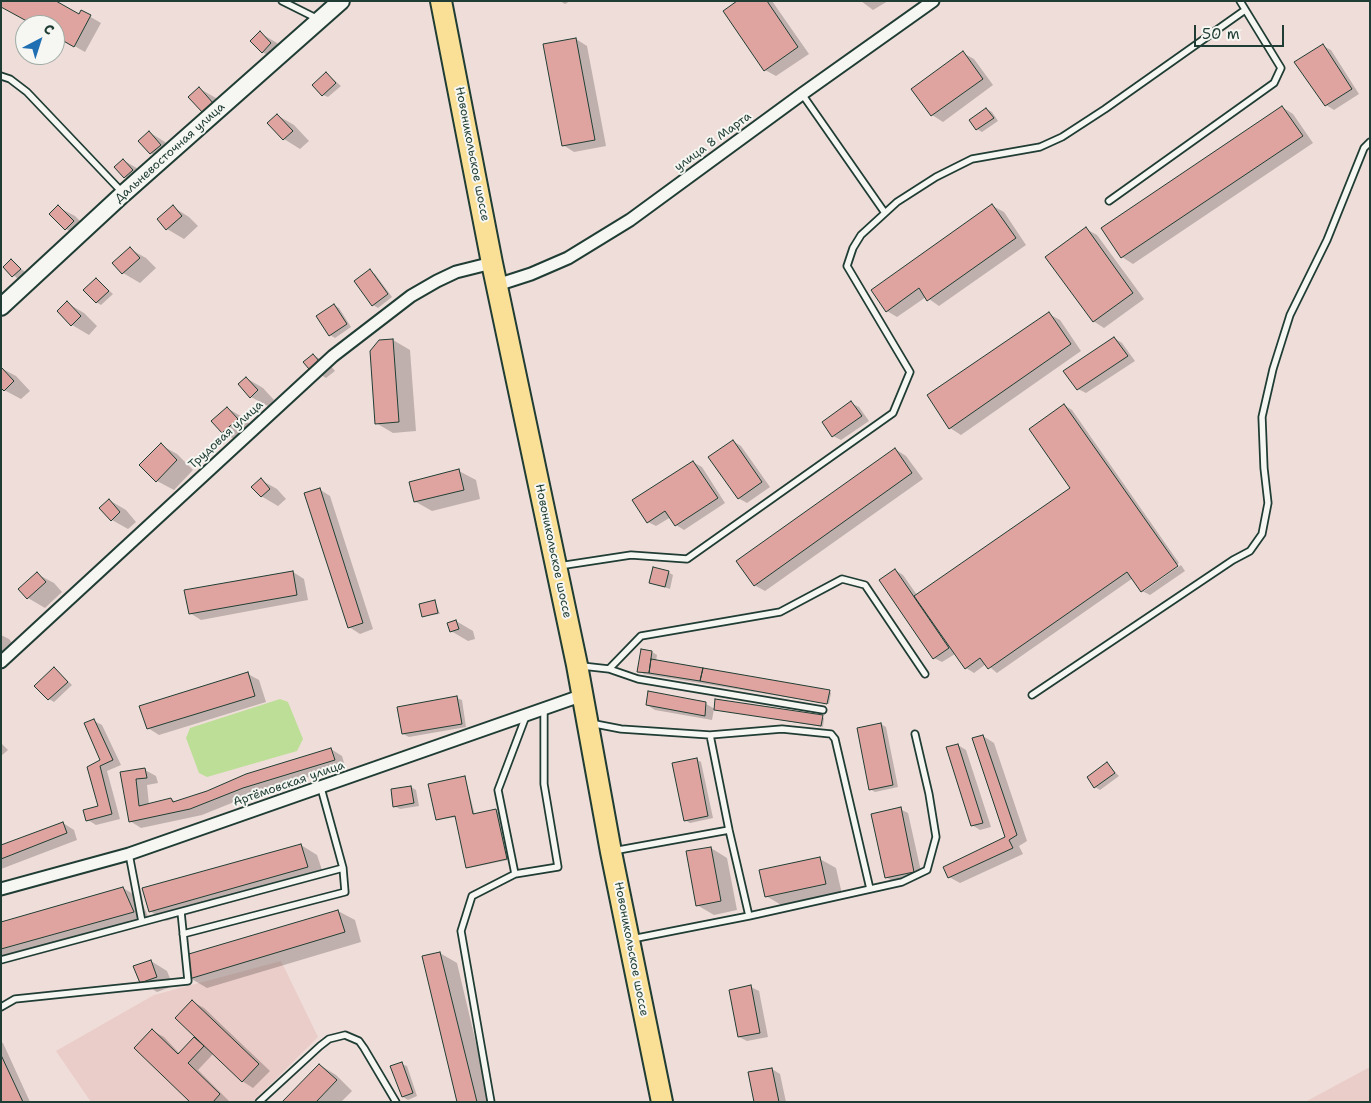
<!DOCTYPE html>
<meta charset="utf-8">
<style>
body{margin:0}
#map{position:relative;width:1371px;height:1103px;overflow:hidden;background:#efddd9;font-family:"Shantell Sans",sans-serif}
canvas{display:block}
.frame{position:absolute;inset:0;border:2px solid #1f3d34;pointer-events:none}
.north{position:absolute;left:15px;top:15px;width:50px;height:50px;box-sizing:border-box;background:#f6f6f2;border:1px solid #a0aca6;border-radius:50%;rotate:40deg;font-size:14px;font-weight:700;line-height:20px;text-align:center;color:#1f3d34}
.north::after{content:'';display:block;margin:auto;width:18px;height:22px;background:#1f6fb2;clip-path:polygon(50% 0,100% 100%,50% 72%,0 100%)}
.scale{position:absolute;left:1194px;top:25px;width:90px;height:22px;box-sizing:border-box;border:2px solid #1f3d34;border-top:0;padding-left:6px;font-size:15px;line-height:18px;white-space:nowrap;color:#1f3d34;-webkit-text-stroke:4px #f6f6f2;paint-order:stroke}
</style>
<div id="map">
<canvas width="1371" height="1103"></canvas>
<div class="frame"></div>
<div class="north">С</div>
<div class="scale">50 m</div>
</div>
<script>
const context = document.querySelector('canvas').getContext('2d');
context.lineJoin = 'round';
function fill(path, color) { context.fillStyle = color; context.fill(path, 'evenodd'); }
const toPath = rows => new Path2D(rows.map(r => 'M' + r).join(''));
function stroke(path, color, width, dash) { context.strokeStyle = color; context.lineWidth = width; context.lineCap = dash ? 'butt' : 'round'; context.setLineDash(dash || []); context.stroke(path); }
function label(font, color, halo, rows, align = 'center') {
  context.font = font + ' "Shantell Sans",sans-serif'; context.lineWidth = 4; context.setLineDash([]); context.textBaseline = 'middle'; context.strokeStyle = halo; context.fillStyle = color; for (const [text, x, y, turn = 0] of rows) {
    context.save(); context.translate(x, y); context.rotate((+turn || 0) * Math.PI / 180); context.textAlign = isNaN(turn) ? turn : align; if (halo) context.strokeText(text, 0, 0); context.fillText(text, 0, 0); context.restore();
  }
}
fill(toPath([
 [281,961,318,1037,253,1102,91,1102,56,1051,154,995],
 [1370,1067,1370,1102,1305,1102]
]), '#eaccc8');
fill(toPath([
 [280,699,288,702,303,739,297,751,207,777,199,773,186,738,190,728]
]), '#bdde97');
fill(toPath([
 [560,1,570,1,565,4],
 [739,1,772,1,809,54,776,76,765,70],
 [861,1,888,1,873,10],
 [82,12,101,23,85,52,55,35,55,25,36,25,80,16],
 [260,33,277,43,287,54,279,61,262,52],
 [576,39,587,46,606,146,574,152,563,145],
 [1323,46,1331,50,1359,94,1334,110,1326,105],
 [963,53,974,59,993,85,943,122,932,115,913,89],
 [326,73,341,86,328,97,323,95],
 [200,89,216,98,229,113,220,121,203,112],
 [1282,107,1293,114,1313,143,1133,264,1122,257,1103,228],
 [987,109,992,112,998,121,982,132,977,129],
 [277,115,294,125,309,141,300,149,284,139],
 [149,132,165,142,177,155,168,163,151,153],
 [123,160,140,170,142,187,125,177,116,167],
 [993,206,1004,212,1026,245,939,306,926,297,897,317,887,311],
 [58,207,75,216,90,231,82,239,66,229],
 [173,207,189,217,198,226,184,239,167,229,158,219],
 [1086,229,1097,235,1144,299,1104,328,1093,321],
 [130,249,146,258,156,268,140,283,123,273,114,263],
 [12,261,25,272,18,279,5,267],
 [370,271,375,274,392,297,378,308,373,305],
 [96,279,113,294,101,305,96,302],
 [67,303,84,313,97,326,89,335,72,325],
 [334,305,339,308,351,327,335,338,330,335],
 [1049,314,1060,320,1081,351,961,435,950,428],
 [1114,338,1122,343,1135,361,1086,393,1078,389],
 [393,340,410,350,416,431,393,433,376,423],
 [313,355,330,365,335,371,326,378,310,368],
 [1,368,16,376,30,391,21,399,4,390],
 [246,378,263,388,274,400,268,406,251,397],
 [851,403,859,407,869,421,841,440,833,436],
 [1064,405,1072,410,1179,563,1144,588,1144,591,1181,565,1185,571,1150,595,1142,591,1133,578,997,673,986,664,974,673,966,668,955,654,942,662,934,658,895,570,903,575,917,595,1071,488],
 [227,408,244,418,254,429,239,442,222,432],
 [733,441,741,446,770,487,747,503,738,498],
 [161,445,177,454,193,470,174,490,157,481],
 [895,449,906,456,923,479,765,591,754,585],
 [693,462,702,467,725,503,684,530,676,525,671,517,656,526,648,522],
 [459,471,476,480,480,499,432,511,416,502],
 [261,480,277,489,286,499,278,506,261,496],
 [319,489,330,496,373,629,360,634,349,627],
 [109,500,126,510,136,522,128,529,112,520],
 [293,572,304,579,308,600,201,620,190,613],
 [668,572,673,575,670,589,651,583],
 [37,574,54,583,62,592,45,608,28,598],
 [435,602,440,614,423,616],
 [456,621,473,631,475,639,468,641,451,631],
 [1,635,9,639,17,649,7,657,1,653],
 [652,652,657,655,656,661,829,691,831,693,829,704,644,674,639,671],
 [55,669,72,685,54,702,49,699],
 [248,674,259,680,266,702,159,735,148,728],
 [457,698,462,700,466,727,409,737,403,734],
 [706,704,715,709,822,717,824,718,823,727,714,709,712,720,655,710,647,705],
 [94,721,102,725,121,765,107,771,120,819,96,825,88,820,99,807,89,768,102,761],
 [881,724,886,727,898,787,875,792,870,789],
 [983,736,994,743,1027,841,1019,846,1023,854,960,883,949,877,1007,837],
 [1,743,8,750,1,756],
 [958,745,966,750,991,827,980,830,972,825],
 [331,749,342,756,345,766,254,794,202,815,141,828,130,821,122,773,145,770,156,776,158,783,147,785,149,805,171,799,176,802],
 [696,759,701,762,713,818,690,823,685,820],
 [1107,764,1119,776,1100,790,1095,787],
 [465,777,475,815,498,812,508,860,469,868,467,867,456,817,437,820],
 [411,787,416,790,419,806,400,809,394,806],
 [900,809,908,813,922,876,894,882,886,877],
 [63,823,74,830,77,840,1,869,1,847],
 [301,845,317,855,324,876,166,921,150,911],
 [711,848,727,858,737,910,714,915,697,905],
 [820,859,836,868,842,894,783,906,766,896],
 [123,888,140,898,150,921,1,963,1,924],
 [338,911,355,920,361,942,207,988,190,978,184,957],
 [440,953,457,963,490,1102,459,1102,423,957],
 [151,961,167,971,173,986,157,992,141,982],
 [751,987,759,991,768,1037,747,1041,739,1037],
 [193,1002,204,1008,270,1071,253,1088,242,1081,213,1054,198,1070,230,1102,192,1102,153,1031,164,1037,180,1054,196,1037],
 [1,1042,3,1043,30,1102,1,1102],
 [401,1064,407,1066,417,1096,408,1100,403,1097],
 [320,1065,336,1075,352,1091,341,1102,284,1102],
 [772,1069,780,1074,786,1102,755,1102]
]), '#0003');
const building = toPath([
 [1,1,56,1,79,14,81,10,91,15,74,47,55,36,55,25,34,25,1,7,1,1],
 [737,1,767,1,798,47,764,71,723,11,737,1],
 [260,31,271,43,262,53,250,41,260,31],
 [576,38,595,140,562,146,543,44,576,38],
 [1323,44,1352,89,1325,106,1294,62,1323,44],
 [963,51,983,79,931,116,911,89,963,51],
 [326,72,336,83,322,96,312,85,326,72],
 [199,87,213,103,203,113,188,97,199,87],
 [1282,106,1303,136,1121,258,1101,228,1282,106],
 [986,108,994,118,976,130,969,120,986,108],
 [277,114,293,131,283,140,267,123,277,114],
 [149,131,161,145,150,154,138,141,149,131],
 [123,159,133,170,124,178,114,167,123,159],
 [992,204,1016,238,927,301,919,288,886,312,871,290,992,204],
 [58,205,74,221,65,230,49,214,58,205],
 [173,205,182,216,166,230,157,219,173,205],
 [1086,227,1133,293,1093,322,1045,257,1086,227],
 [130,247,140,258,122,274,112,263,130,247],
 [11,259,21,269,12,277,3,267,11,259],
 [370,269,388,294,372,306,354,281,370,269],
 [96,278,109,291,96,303,83,290,96,278],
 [67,301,81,316,71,326,57,311,67,301],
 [334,304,347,324,329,336,316,316,334,304],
 [1049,312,1071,344,949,429,927,395,1049,312],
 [1114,337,1128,356,1077,390,1063,371,1114,337],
 [393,339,399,422,375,424,370,351,379,340,393,339],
 [313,354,319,361,309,369,303,362,313,354],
 [1,367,14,381,4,391,1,388,1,367],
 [246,377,258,390,250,398,238,384,246,377],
 [851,401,862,416,832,437,822,422,851,401],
 [1064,404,1178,566,1141,592,1127,572,988,669,980,658,965,669,914,596,1070,488,1029,429,1064,404],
 [227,407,238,419,222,433,211,421,227,407],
 [733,440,762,482,738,499,708,457,733,440],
 [161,443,177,460,156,482,139,465,161,443],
 [895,448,912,473,754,586,736,561,895,448],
 [693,461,718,498,675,526,665,511,647,523,632,500,693,461],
 [459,469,464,490,414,502,409,482,459,469],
 [261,478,270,489,261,497,251,487,261,478],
 [320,488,363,623,348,628,304,493,320,488],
 [109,499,120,512,111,521,99,508,109,499],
 [653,567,669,571,665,587,649,583,653,567],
 [895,569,949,648,933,659,879,580,895,569],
 [293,571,297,595,189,614,184,590,293,571],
 [37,572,46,582,27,599,18,589,37,572],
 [435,600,438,613,422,617,419,604,435,600],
 [456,620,459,629,450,632,447,623,456,620],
 [641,649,652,651,649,673,637,672,641,649],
 [651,659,703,668,700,681,649,673,651,659],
 [54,667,68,682,48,700,34,686,54,667],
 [703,668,830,690,827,704,700,681,703,668],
 [248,672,255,696,147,729,139,706,248,672],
 [648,691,706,702,705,716,646,705,648,691],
 [457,696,462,724,402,734,397,707,457,696],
 [715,699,823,715,821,726,714,710,715,699],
 [94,719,113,760,100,766,112,814,86,821,83,810,98,806,87,767,100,760,84,723,94,719],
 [881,723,893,785,869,790,857,728,881,723],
 [983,735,1017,835,1009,840,1013,848,948,878,943,867,1005,837,972,738,983,735],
 [958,744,983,823,971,826,946,747,958,744],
 [331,748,335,760,243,788,190,809,129,822,120,772,145,768,147,778,136,779,139,806,171,798,173,802,207,791,246,774,331,748],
 [697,758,708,816,684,821,672,763,697,758],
 [1107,762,1115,773,1094,788,1087,777,1107,762],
 [465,776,473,814,496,809,507,859,466,868,455,816,436,820,428,784,465,776],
 [411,786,414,803,393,807,391,789,411,786],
 [901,807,914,872,885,878,871,814,901,807],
 [63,822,67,833,1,859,1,845,63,822],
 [301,844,308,867,149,912,142,888,301,844],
 [711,847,721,901,696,906,686,851,711,847],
 [820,857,826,884,765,897,759,870,820,857],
 [123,887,134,912,1,949,1,922,123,887],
 [338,910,345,932,189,979,182,956,338,910],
 [440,952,477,1102,457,1102,422,956,440,952],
 [151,960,157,977,140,983,133,966,151,960],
 [751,985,760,1033,738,1037,729,990,751,985],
 [192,1000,259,1064,242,1082,175,1018,192,1000],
 [152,1029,178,1054,194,1037,204,1046,188,1063,220,1094,213,1102,190,1102,134,1048,152,1029],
 [1,1055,23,1102,1,1102,1,1055],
 [402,1062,413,1093,402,1097,390,1066,402,1062],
 [319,1064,337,1080,316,1102,282,1102,319,1064],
 [772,1068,779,1102,754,1102,748,1072,772,1068]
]);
fill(building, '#dfa49f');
stroke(building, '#1f3d34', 1);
const lane = toPath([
 [282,1,318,19],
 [1,76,10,79,27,92,122,192],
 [802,94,885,213],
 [1109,201,1274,83,1281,68,1240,1],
 [559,566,631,555,687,559,893,413,910,372,847,266,853,248,861,235,897,202,936,177,972,159,1040,147,1062,137,1105,109,1245,10],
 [582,666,609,669,641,636,780,612,842,579,865,585,925,674],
 [609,669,638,679,823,710],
 [1032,695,1233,560,1250,551,1262,534,1268,503,1264,468,1262,417,1273,369,1290,315,1327,240,1364,148,1370,142],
 [590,723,621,729,710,735,782,729,831,734,835,739,870,889],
 [710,735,729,830,749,916],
 [613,851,729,830],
 [129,854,142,922],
 [515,874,558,867,544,784,544,709],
 [183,934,345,892,343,868],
 [632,939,749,916,902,882,927,870,936,837,929,794,915,734],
 [1,960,343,868,321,788],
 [1,1007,15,999,188,981,181,912],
 [259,1102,320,1046,329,1039,345,1035,359,1041,364,1048,396,1102],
 [491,1102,461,931,472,896,515,874,498,790,526,716]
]);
const street = toPath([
 [497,285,531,274,568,258,630,220,802,94,933,1],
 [1,662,333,356,411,296,437,281,456,272,492,263],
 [1,889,129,854,583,695]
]);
const secondary = toPath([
 [1,307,123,194,341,1]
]);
const highway = toPath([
 [441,1,492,263,577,665,611,852,662,1102]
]);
stroke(lane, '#1f3d34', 9);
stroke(street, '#1f3d34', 15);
stroke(secondary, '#1f3d34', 20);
stroke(highway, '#1f3d34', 24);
stroke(lane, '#f6f6f2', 5.5);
stroke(street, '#f6f6f2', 11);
stroke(secondary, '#f6f6f2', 16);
stroke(highway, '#fadf96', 20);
label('12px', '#1f3d34', '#f6f6f2', [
 ["улица 8 Марта",713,142,-36],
 ["Дальневосточная улица",170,153,-42],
 ["Новоникольское шоссе",472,154,79],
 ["Трудовая улица",226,435,-42],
 ["Новоникольское шоссе",553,551,78],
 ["Артёмовская улица",289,784,-19],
 ["Новоникольское шоссе",631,949,79]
]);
</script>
